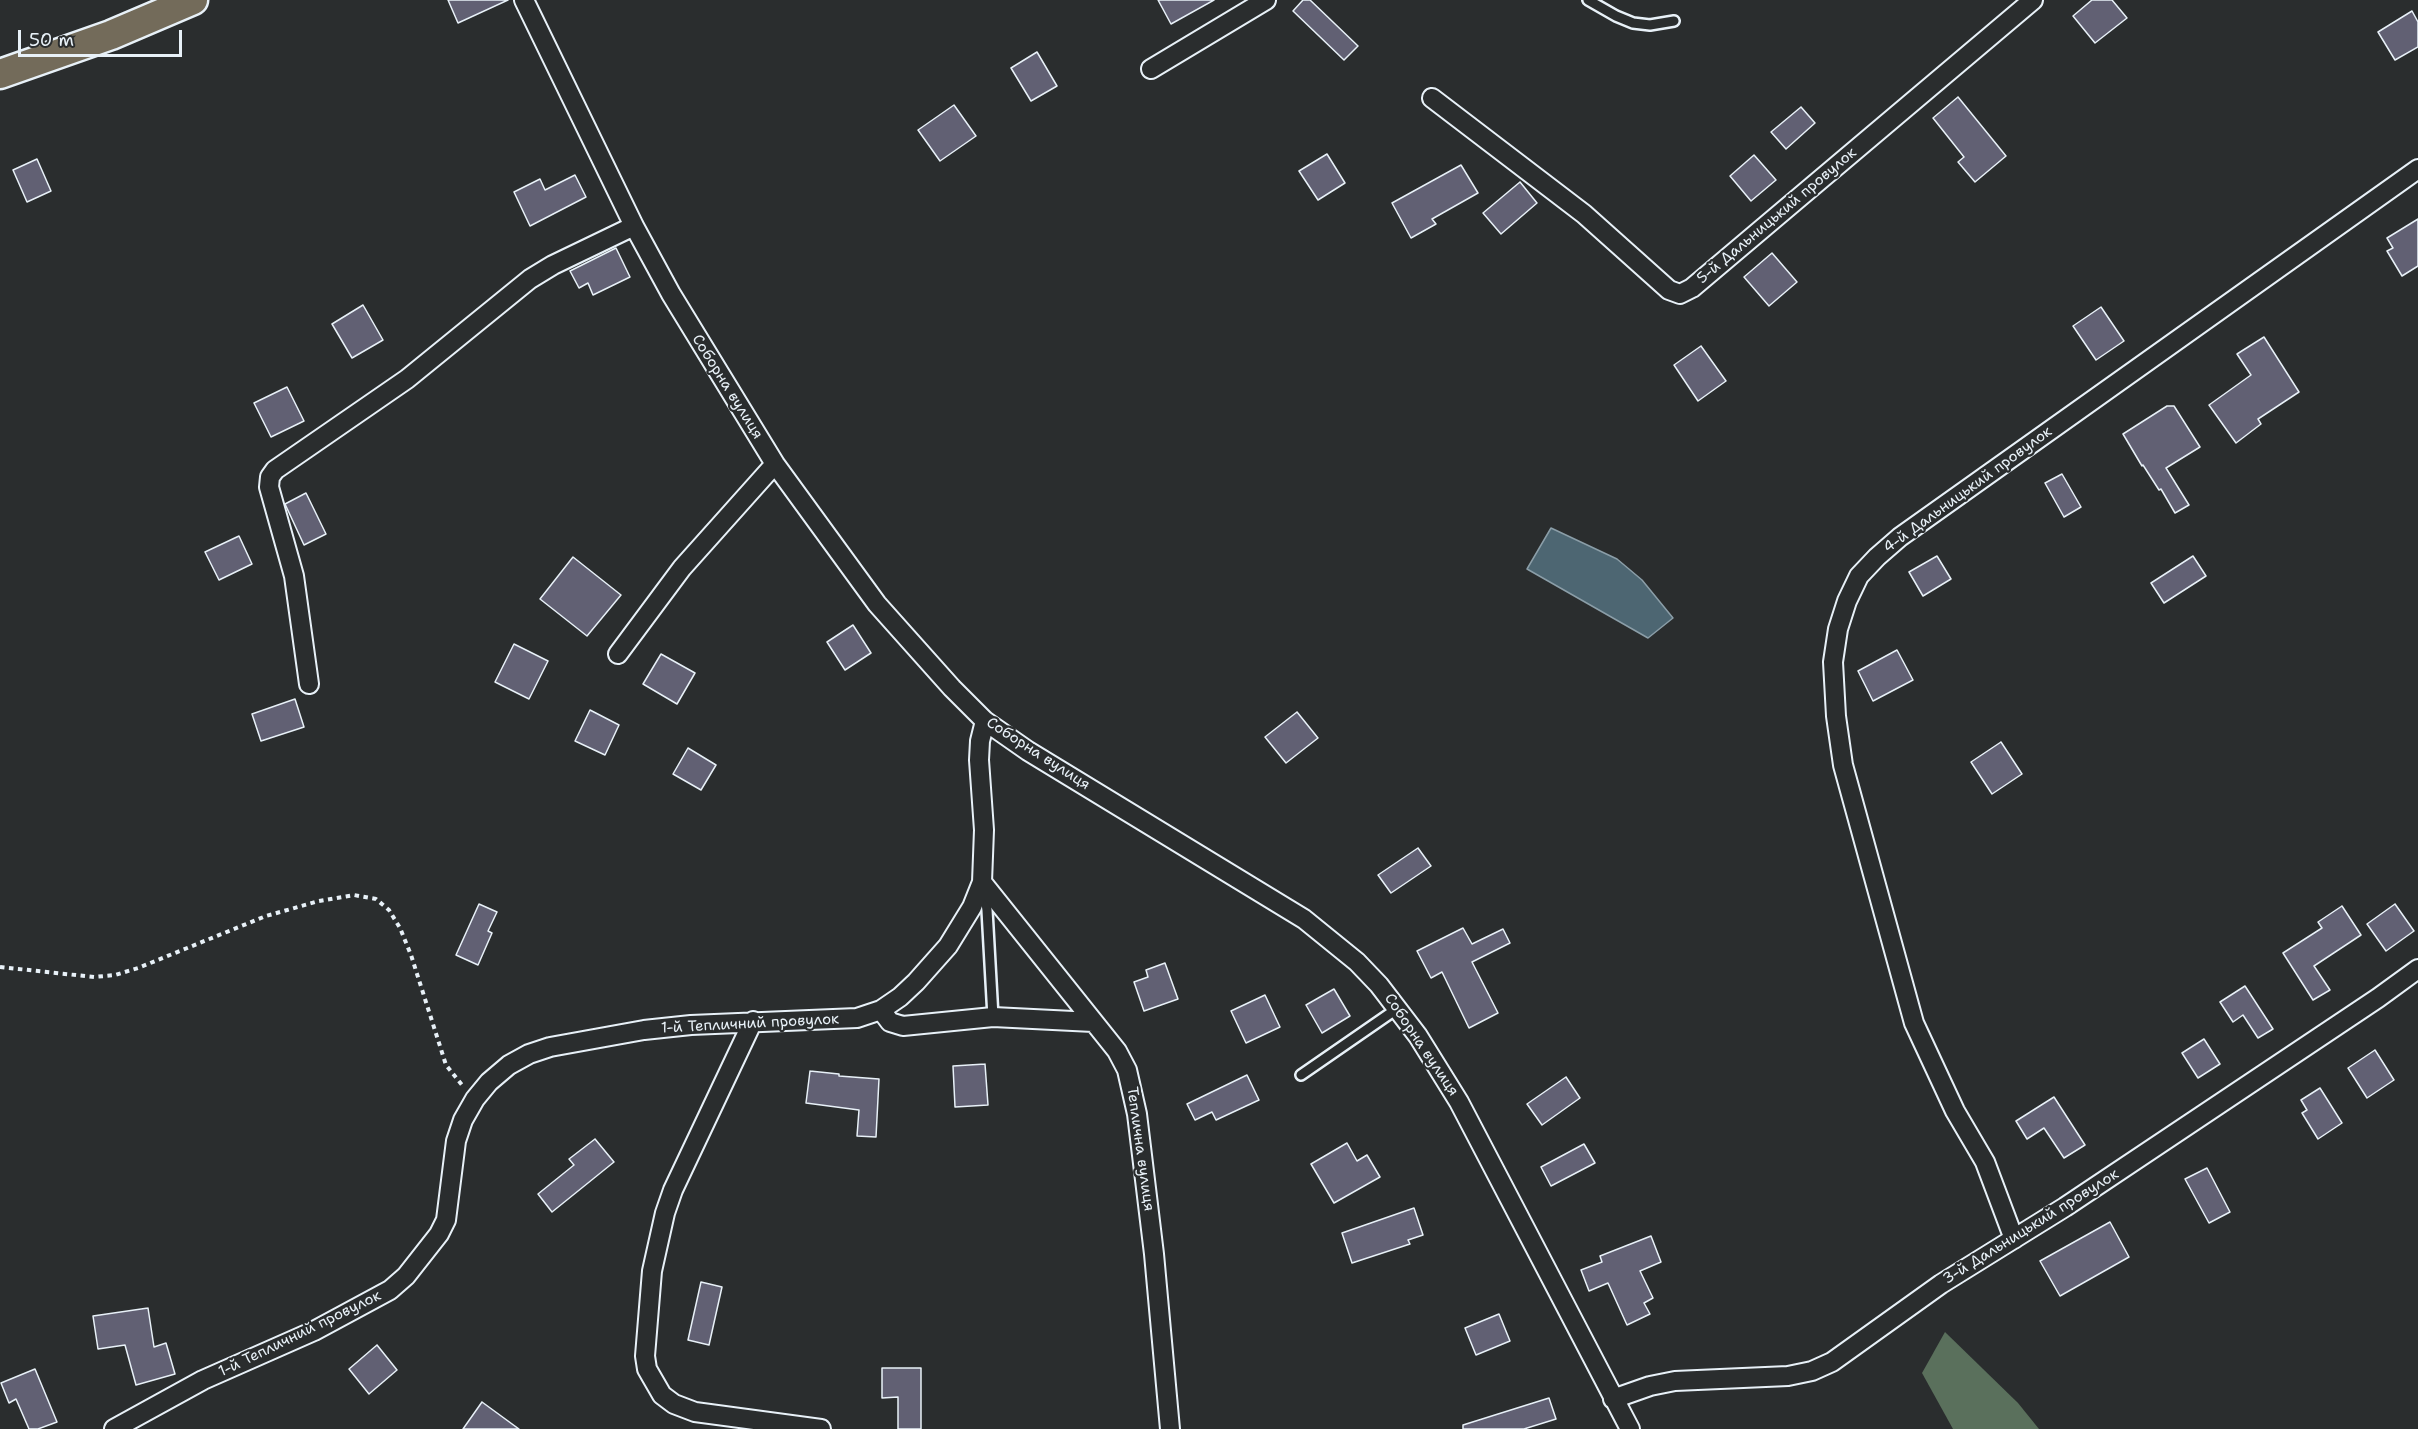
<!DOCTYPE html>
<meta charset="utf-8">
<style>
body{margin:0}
#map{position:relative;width:2418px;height:1429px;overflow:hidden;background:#2a2d2e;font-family:"Shantell Sans",sans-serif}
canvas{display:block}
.scale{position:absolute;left:18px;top:30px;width:164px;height:27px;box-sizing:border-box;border:3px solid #e8f1f8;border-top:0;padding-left:8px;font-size:18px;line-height:21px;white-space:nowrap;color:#e8f1f8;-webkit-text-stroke:4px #2a2d2e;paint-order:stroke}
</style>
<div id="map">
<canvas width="2418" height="1429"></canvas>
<div class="scale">50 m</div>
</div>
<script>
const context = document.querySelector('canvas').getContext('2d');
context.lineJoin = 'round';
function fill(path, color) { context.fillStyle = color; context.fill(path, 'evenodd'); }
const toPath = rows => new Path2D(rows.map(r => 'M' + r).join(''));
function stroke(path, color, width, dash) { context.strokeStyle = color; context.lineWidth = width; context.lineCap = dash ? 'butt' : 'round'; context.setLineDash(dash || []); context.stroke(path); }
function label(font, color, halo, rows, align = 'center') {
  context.font = font + ' "Shantell Sans",sans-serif'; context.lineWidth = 4.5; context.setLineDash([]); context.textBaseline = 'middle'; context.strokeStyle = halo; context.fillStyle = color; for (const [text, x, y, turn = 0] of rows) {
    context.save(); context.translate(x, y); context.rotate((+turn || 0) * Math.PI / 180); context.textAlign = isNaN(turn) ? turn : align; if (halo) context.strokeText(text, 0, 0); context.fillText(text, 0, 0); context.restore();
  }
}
fill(toPath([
 [1945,1332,2018,1403,2039,1429,1953,1429,1922,1373]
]), '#5a705c');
const water = toPath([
 [1551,528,1617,559,1642,580,1673,618,1648,638,1527,569,1551,528]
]);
fill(water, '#4d6672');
stroke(water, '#8b9ea8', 1.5);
const building = toPath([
 [448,0,508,0,458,23,448,0],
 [1158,0,1214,0,1171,24,1158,0],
 [1303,0,1310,0,1358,46,1344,60,1293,11,1303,0],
 [2092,0,2112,0,2127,18,2095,43,2073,16,2092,0],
 [2412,11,2418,22,2418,47,2395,60,2378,32,2412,11],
 [1037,52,1057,86,1031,101,1011,68,1037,52],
 [1958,97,2006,156,1975,182,1958,162,1964,157,1933,118,1958,97],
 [954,105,976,136,940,161,918,130,954,105],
 [1801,107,1815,123,1786,149,1771,132,1801,107],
 [1327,154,1345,183,1318,200,1299,171,1327,154],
 [1754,155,1776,180,1751,201,1730,176,1754,155],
 [37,159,51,191,27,202,13,170,37,159],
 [1461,165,1478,193,1432,219,1436,224,1411,238,1392,203,1461,165],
 [575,175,586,197,530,226,514,192,540,179,545,190,575,175],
 [1520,182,1537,203,1501,234,1483,213,1520,182],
 [2418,219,2418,266,2402,276,2387,251,2393,248,2387,238,2418,219],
 [616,248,630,277,593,295,588,283,579,288,570,271,616,248],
 [1772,253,1797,282,1769,306,1744,277,1772,253],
 [363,305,383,340,352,358,332,324,363,305],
 [2101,307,2124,341,2096,360,2073,326,2101,307],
 [2264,337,2299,392,2258,419,2261,424,2236,443,2209,405,2251,375,2237,354,2264,337],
 [1701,346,1726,381,1698,401,1674,365,1701,346],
 [287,387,304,421,271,437,254,403,287,387],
 [2167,406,2174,406,2200,447,2166,468,2189,505,2175,513,2161,489,2159,490,2143,465,2142,466,2123,434,2167,406],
 [2062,474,2081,507,2064,517,2045,483,2062,474],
 [306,493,326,534,304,545,285,504,306,493],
 [239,536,252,564,219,580,205,552,239,536],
 [1937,556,1951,579,1923,596,1909,572,1937,556],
 [2193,556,2206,576,2164,603,2151,583,2193,556],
 [573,557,621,595,587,636,540,599,573,557],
 [853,625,871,653,845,670,827,642,853,625],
 [514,644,548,661,529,699,495,682,514,644],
 [1897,650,1913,680,1873,701,1858,671,1897,650],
 [661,654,695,673,677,704,643,684,661,654],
 [295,699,304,727,261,741,252,714,295,699],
 [590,710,619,725,605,755,575,741,590,710],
 [1297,712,1318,738,1286,763,1265,737,1297,712],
 [2001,742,2022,774,1992,794,1971,762,2001,742],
 [688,748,716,765,701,790,673,774,688,748],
 [1418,848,1431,866,1391,893,1378,875,1418,848],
 [479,904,497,912,488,931,492,933,478,965,456,955,479,904],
 [2395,904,2414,931,2386,951,2367,924,2395,904],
 [2342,906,2361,935,2314,966,2330,990,2313,1000,2283,953,2322,928,2318,922,2342,906],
 [1463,928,1472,944,1503,929,1510,943,1472,962,1498,1013,1469,1028,1442,972,1431,978,1417,951,1463,928],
 [1165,963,1178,999,1144,1011,1134,982,1148,977,1146,970,1165,963],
 [2245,986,2273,1029,2258,1038,2243,1015,2233,1022,2220,1002,2245,986],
 [1334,989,1350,1016,1322,1033,1306,1005,1334,989],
 [1265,995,1280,1027,1246,1043,1231,1011,1265,995],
 [2204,1039,2220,1064,2198,1078,2182,1053,2204,1039],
 [2375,1050,2394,1080,2367,1098,2348,1068,2375,1050],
 [985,1064,988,1105,955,1107,953,1066,985,1064],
 [810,1071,839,1074,839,1076,879,1079,876,1137,857,1136,859,1110,806,1103,810,1071],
 [1247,1075,1259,1100,1216,1120,1212,1112,1195,1120,1187,1104,1247,1075],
 [1566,1077,1580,1098,1542,1125,1527,1104,1566,1077],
 [2320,1088,2342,1123,2318,1139,2302,1113,2307,1110,2301,1100,2320,1088],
 [2054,1097,2085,1145,2064,1158,2044,1128,2027,1139,2016,1121,2054,1097],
 [595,1139,614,1162,552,1212,538,1194,574,1165,569,1159,595,1139],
 [1347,1143,1357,1161,1367,1155,1380,1177,1334,1203,1311,1164,1347,1143],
 [1584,1144,1595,1163,1551,1186,1541,1167,1584,1144],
 [2207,1168,2230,1212,2209,1223,2185,1179,2207,1168],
 [1414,1208,1423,1235,1408,1240,1410,1244,1352,1263,1342,1233,1414,1208],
 [2110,1222,2129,1257,2060,1296,2040,1261,2110,1222],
 [1651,1236,1661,1262,1640,1271,1653,1298,1644,1303,1650,1314,1627,1325,1608,1283,1589,1291,1581,1270,1602,1262,1600,1256,1651,1236],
 [701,1282,722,1287,709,1345,688,1340,701,1282],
 [148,1308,154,1347,166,1343,175,1374,136,1385,125,1345,98,1349,93,1316,148,1308],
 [1499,1314,1510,1341,1476,1355,1465,1328,1499,1314],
 [377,1345,397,1370,369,1394,349,1369,377,1345],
 [882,1368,921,1368,921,1429,898,1429,898,1397,882,1398,882,1368],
 [35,1369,57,1422,38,1429,29,1429,16,1399,9,1403,1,1383,35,1369],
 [1549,1398,1556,1419,1524,1429,1463,1429,1463,1425,1549,1398],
 [482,1402,519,1429,463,1429,482,1402]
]);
fill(building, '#616073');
stroke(building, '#e8f1f8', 1.5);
const service = toPath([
 [1588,0,1616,16,1633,23,1650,25,1674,21],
 [984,890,987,910,993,1017],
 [1301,1075,1398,1008]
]);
const minor = toPath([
 [524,0,634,226,671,294,775,464,877,604,952,688,985,721,1028,751,1304,919,1357,962,1379,985,1418,1036,1459,1102,1630,1429],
 [1151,69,1266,0],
 [1432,98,1584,214,1669,290,1680,294,1692,288,2033,0],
 [618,654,682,568,775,464],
 [309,684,294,576,269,487,270,477,275,470,407,379,530,279,553,265,634,226],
 [982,882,1117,1051,1127,1070,1137,1114,1154,1254,1170,1429],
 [881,1010,890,1022,903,1026,993,1017,1093,1022],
 [753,1021,673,1190,665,1213,652,1271,645,1356,647,1369,662,1395,674,1404,695,1412,821,1429],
 [2014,1239,1985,1162,1955,1111,1914,1023,1843,765,1836,716,1833,662,1838,629,1847,601,1859,576,1877,557,1900,537,2418,169],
 [1613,1399,1650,1386,1675,1381,1788,1376,1812,1371,1832,1362,1941,1284,2065,1207,2378,998,2418,969],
 [114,1429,203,1380,314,1331,390,1290,406,1276,439,1234,446,1220,456,1141,463,1120,475,1099,489,1082,509,1065,529,1054,550,1047,644,1030,691,1025,857,1018,881,1010,900,997,916,982,948,946,972,907,982,882,984,830,979,760,980,741,985,721]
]);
const trunk = toPath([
 [0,74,111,35,193,0]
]);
stroke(service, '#e8f1f8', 14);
stroke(minor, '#e8f1f8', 22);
stroke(trunk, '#e8f1f8', 33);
stroke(toPath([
 [0,967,94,977,115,975,138,968,266,916,319,901,354,895,376,899,389,910,400,928,411,955,446,1065,462,1085]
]), '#e8f1f8', 4, [4.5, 4.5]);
stroke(service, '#2a2d2e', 9);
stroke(minor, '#2a2d2e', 18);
stroke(trunk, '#736b5a', 28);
label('15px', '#e8f1f8', '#2a2d2e', [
 ["5-й Дальницький провулок",1777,216,-40],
 ["Соборна вулиця",727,387,58],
 ["4-й Дальницький провулок",1968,490,-36],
 ["Соборна вулиця",1038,754,33],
 ["1-й Тепличний провулок",750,1024,-3],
 ["Соборна вулиця",1421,1045,56],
 ["Теплична вулиця",1140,1149,82],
 ["3-й Дальницький провулок",2031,1227,-32],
 ["1-й Тепличний провулок",300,1334,-26]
]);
</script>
